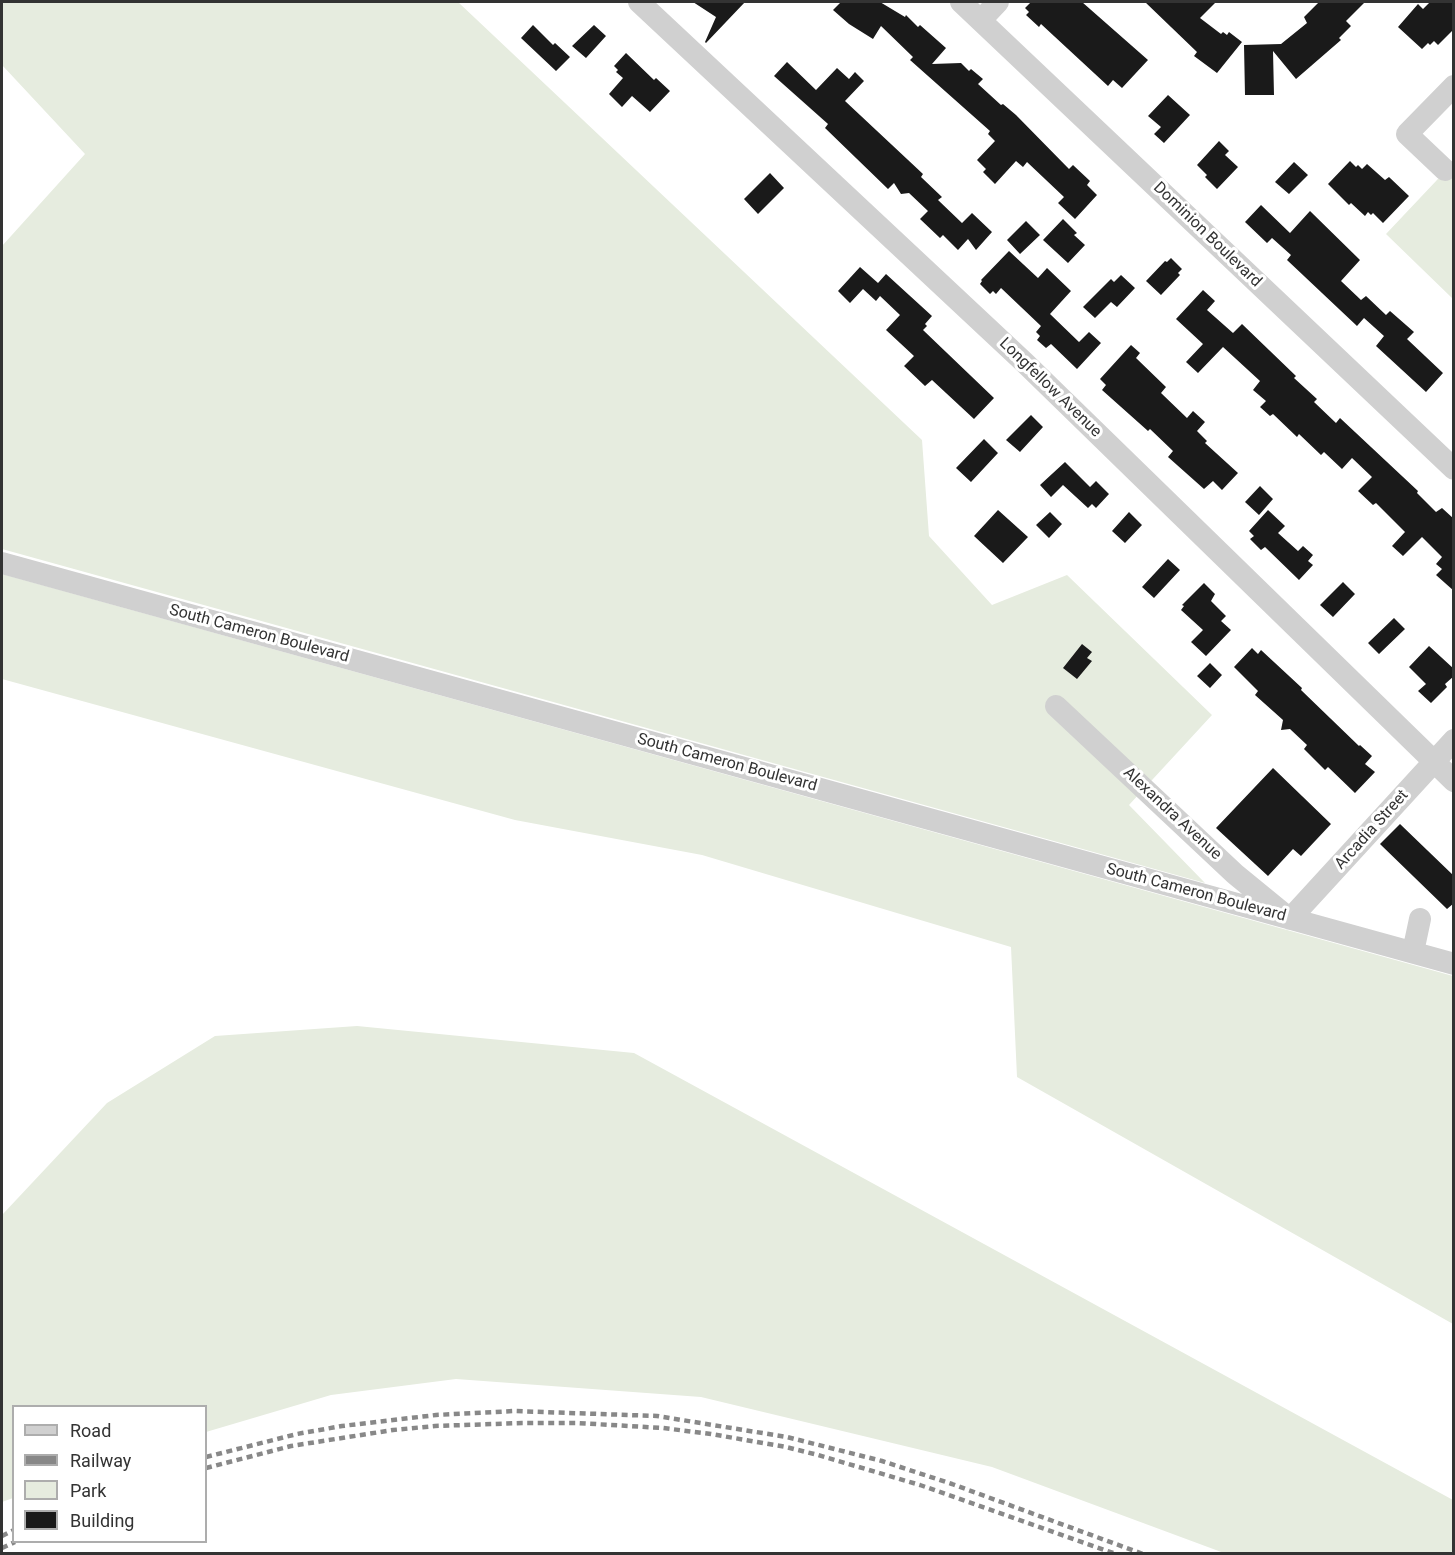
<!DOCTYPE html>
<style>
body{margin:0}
#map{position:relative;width:1455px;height:1555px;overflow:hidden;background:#fff;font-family:Roboto,sans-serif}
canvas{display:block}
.frame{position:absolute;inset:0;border:3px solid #333;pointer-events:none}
.legend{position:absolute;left:12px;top:1405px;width:195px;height:138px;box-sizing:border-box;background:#fff;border:2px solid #adadad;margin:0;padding:8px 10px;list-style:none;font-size:18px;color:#333}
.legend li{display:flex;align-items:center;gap:12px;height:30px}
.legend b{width:30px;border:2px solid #adadad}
</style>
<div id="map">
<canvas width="1455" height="1555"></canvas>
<div class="frame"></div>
<ul class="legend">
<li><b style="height:8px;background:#d0d0d0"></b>Road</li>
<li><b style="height:8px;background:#888"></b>Railway</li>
<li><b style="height:16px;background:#e6ecdf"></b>Park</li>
<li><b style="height:16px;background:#1a1a1a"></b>Building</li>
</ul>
</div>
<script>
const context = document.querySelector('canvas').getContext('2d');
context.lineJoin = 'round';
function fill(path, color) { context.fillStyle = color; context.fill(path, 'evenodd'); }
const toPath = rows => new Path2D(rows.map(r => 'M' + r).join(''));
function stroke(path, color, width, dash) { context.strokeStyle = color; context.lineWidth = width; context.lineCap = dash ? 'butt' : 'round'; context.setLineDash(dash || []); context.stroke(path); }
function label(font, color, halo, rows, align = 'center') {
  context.font = font + ' Roboto,sans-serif'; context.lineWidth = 6; context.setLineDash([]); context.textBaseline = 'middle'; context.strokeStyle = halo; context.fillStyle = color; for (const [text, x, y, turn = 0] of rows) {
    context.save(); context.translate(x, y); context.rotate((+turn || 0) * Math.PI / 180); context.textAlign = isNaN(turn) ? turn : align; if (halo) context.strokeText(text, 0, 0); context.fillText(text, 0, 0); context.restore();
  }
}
fill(toPath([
 [2,2,458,2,922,440,929,536,992,605,1067,575,1212,715,1129,805,1205,883,2,549,2,246,85,154,2,65],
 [1453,163,1453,299,1386,234],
 [2,574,1453,976,1453,1324,1017,1077,1011,947,702,855,515,820,2,679],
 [357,1026,634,1053,1453,1500,1453,1553,1224,1553,992,1467,701,1397,456,1379,331,1395,206,1432,206,1406,14,1406,13,1498,2,1502,2,1215,107,1103,215,1036]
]), '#e6ecdf');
fill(toPath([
 [693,2,745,2,706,43,705,42,716,17],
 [841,2,880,2,905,17,906,15,918,27,920,25,946,48,932,64,961,63,969,71,971,69,983,79,978,84,1001,105,1003,104,1016,115,1069,169,1073,165,1090,181,1087,185,1097,195,1075,219,1058,203,1064,197,1027,162,1023,167,1016,161,995,184,983,172,986,169,977,160,995,141,988,134,990,131,910,60,913,57,881,26,873,39,849,24,833,10],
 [1031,2,1082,2,1148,60,1122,88,1113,80,1108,86,1041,24,1039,27,1026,15,1029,12,1025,8],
 [1145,2,1216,2,1200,18,1221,34,1223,32,1227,35,1229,32,1242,42,1217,73,1194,56,1197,52],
 [1319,2,1365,2,1346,21,1351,26,1339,38,1341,40,1296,79,1273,51,1274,95,1245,95,1244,45,1281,44,1307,23,1304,17],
 [1430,2,1454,2,1454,29,1438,45,1434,41,1430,45,1428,43,1422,49,1398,27,1418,4,1423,9],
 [533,25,553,45,555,43,570,57,556,71,521,38],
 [594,25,606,36,586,58,572,46],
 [626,53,654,80,656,78,670,91,650,112,632,96,622,107,609,94,623,78,616,72,618,70,614,66],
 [787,62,816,90,837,68,849,79,855,72,864,81,845,101,923,174,921,177,942,197,938,200,962,223,972,213,992,232,976,250,968,239,958,250,943,235,940,238,920,219,928,211,909,193,901,194,894,183,888,189,825,128,828,124,774,76],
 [1168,95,1190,115,1164,143,1154,134,1161,127,1148,116],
 [1219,141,1229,151,1225,155,1238,167,1217,189,1205,177,1207,175,1197,165],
 [1350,161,1356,167,1358,165,1362,169,1367,164,1385,180,1389,177,1409,196,1383,223,1373,213,1371,215,1368,212,1365,216,1351,203,1349,205,1328,184],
 [1294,162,1308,175,1289,194,1275,182],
 [770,173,784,188,758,214,744,199],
 [1261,205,1290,233,1310,211,1360,260,1341,281,1361,300,1366,296,1386,315,1390,311,1414,332,1407,339,1443,373,1426,392,1376,346,1384,336,1364,318,1357,326,1287,260,1291,255,1272,238,1267,243,1245,222],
 [1063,219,1077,233,1074,235,1085,245,1068,263,1043,240],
 [1026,221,1040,235,1020,254,1007,240],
 [1009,251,1038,278,1047,268,1071,291,1050,314,1079,342,1089,332,1101,343,1077,369,1051,344,1046,348,1037,340,1040,336,1036,332,1041,326,1001,288,996,294,993,291,990,294,980,284,982,281,981,280],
 [1171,258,1182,269,1178,273,1180,275,1161,295,1146,281,1165,261,1167,262],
 [860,267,878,283,886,274,932,316,925,324,927,326,923,330,994,398,974,419,932,380,925,386,904,366,914,356,886,330,900,315,880,296,876,301,863,289,850,303,838,291],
 [1121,275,1135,288,1117,307,1111,302,1095,318,1083,307,1111,279,1114,282],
 [1203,290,1215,301,1207,310,1233,333,1242,324,1296,376,1294,378,1317,399,1314,402,1336,423,1340,418,1418,491,1417,493,1436,512,1442,508,1454,519,1454,591,1436,575,1442,569,1436,564,1442,557,1422,537,1403,556,1392,546,1405,532,1376,503,1373,505,1358,491,1372,477,1352,458,1342,469,1324,452,1321,455,1299,434,1297,437,1273,414,1270,416,1260,407,1266,401,1253,390,1260,381,1223,347,1198,373,1186,362,1203,344,1176,319],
 [1131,345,1140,353,1136,358,1166,387,1161,393,1187,418,1193,411,1205,422,1197,431,1207,441,1205,443,1238,473,1222,490,1213,481,1204,489,1168,457,1173,451,1150,429,1148,431,1102,390,1106,385,1100,379],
 [1031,415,1043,427,1020,452,1006,440],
 [984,439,998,453,971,482,956,468],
 [1065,462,1090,487,1096,481,1109,494,1096,508,1092,504,1088,508,1063,485,1051,497,1040,485],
 [1260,486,1273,499,1259,515,1245,502],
 [998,510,1028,537,1003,563,974,536],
 [1268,510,1285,526,1278,533,1298,551,1303,546,1313,555,1308,561,1313,565,1299,580,1265,547,1261,550,1250,539,1254,536,1249,531],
 [1050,512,1062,524,1049,538,1036,525],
 [1129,512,1142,525,1125,543,1112,531],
 [1168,559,1180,570,1154,598,1142,587],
 [1343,582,1355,594,1333,617,1320,605],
 [1204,583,1215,594,1211,601,1226,616,1221,621,1231,630,1206,656,1191,642,1203,630,1181,610,1184,606,1182,605],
 [1394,618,1405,629,1379,654,1368,643],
 [1082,644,1092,652,1087,658,1092,661,1077,679,1063,668],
 [1429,646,1454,669,1454,676,1445,684,1447,687,1431,703,1418,691,1426,684,1409,667],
 [1252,648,1258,654,1261,650,1302,688,1301,690,1359,746,1360,745,1372,756,1365,764,1375,772,1355,793,1328,767,1325,770,1304,749,1307,745,1290,729,1281,730,1283,720,1255,695,1258,691,1234,667],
 [1210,663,1222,675,1210,688,1197,676],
 [1273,768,1331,824,1301,856,1293,849,1268,876,1216,828],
 [1400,824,1454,876,1454,903,1447,909,1380,844]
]), '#1a1a1a');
stroke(toPath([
 [639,2,1025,363,1454,781],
 [961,2,1454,469],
 [981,20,998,2],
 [1445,170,1407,134,1454,86],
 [2,563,1454,964],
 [1056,706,1235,874,1290,919,1454,740],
 [1413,952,1420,919]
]), '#d0d0d0', 22);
stroke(toPath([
 [206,1457,297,1434,342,1426,436,1415,514,1411,657,1416,787,1437,882,1461,952,1484,1143,1554],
 [206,1468,291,1446,393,1430,435,1426,522,1423,577,1423,663,1428,711,1434,786,1447,818,1455,920,1485,1116,1554],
 [2,1536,14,1530],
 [2,1548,15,1542]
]), '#888', 4.5, [6, 4.5]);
label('16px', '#333', '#fff', [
 ["Dominion Boulevard",1207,235,44],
 ["Longfellow Avenue",1050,388,44],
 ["South Cameron Boulevard",259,634,15],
 ["South Cameron Boulevard",727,763,15],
 ["Alexandra Avenue",1172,814,43],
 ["Arcadia Street",1372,830,-48],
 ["South Cameron Boulevard",1196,893,15]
]);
</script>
